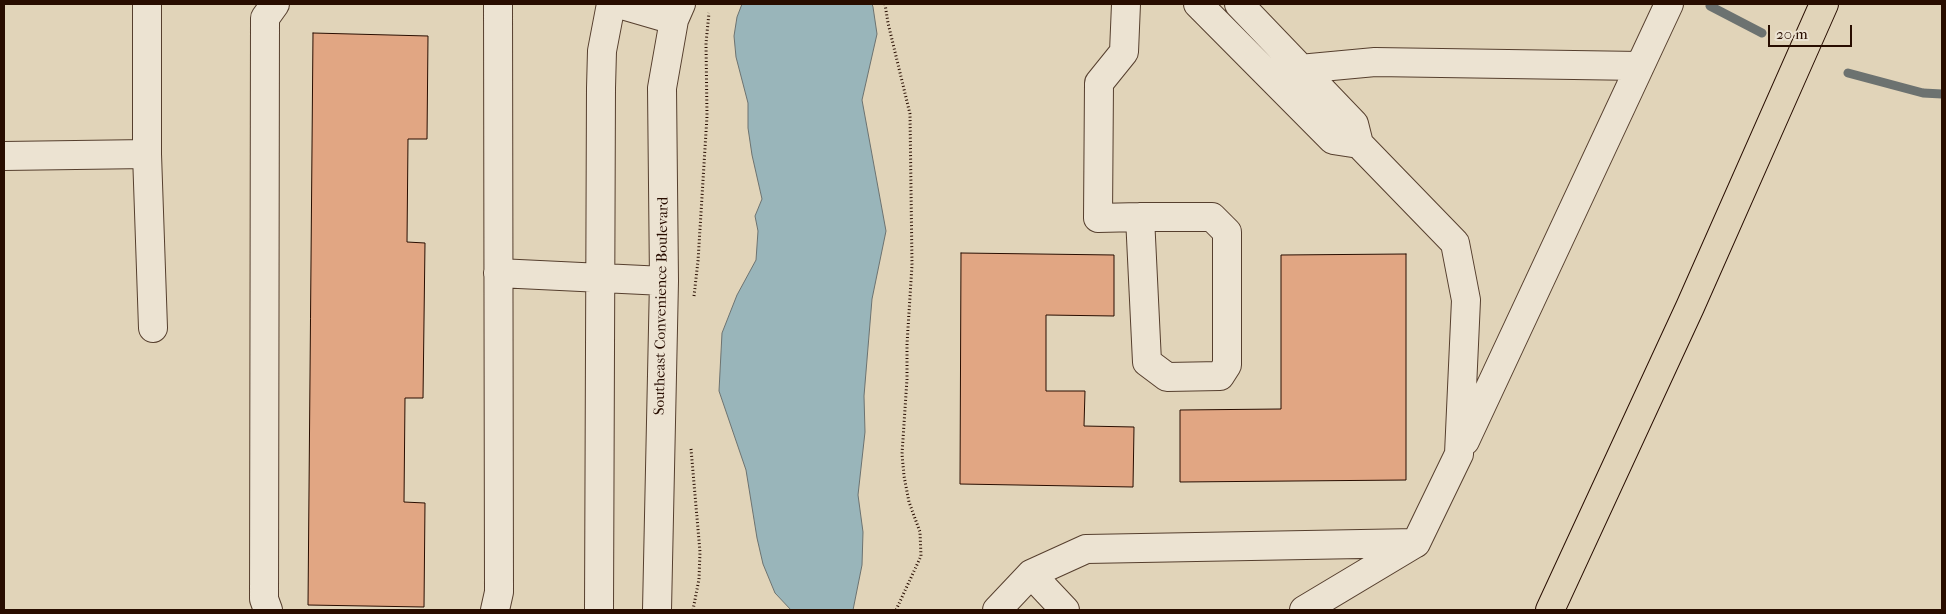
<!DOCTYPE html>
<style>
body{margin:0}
#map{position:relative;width:1946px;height:614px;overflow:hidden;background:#e1d4b9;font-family:"IM FELL French Canon",serif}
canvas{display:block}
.frame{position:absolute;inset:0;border:5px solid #280d00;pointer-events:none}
.scale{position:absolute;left:1768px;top:25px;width:84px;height:22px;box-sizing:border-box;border:2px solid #280d00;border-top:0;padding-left:6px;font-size:15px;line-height:18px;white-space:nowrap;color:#280d00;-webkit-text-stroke:4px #ece3d2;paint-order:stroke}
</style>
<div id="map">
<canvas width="1946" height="614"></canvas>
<div class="frame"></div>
<div class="scale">20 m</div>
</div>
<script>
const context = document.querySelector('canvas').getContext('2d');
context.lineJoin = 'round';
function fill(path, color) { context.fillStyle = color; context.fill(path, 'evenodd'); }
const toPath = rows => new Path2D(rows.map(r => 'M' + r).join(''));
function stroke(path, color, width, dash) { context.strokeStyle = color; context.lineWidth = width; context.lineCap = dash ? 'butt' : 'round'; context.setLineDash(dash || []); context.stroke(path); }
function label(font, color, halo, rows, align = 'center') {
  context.font = font + ' "IM FELL French Canon",serif'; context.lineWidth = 5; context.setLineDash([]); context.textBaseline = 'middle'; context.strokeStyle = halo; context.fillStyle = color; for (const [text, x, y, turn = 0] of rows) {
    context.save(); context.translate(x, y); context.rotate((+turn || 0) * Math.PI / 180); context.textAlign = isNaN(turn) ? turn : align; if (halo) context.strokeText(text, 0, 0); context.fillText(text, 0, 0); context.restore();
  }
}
const water = toPath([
 [742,4,872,4,873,7,877,34,862,100,886,231,872,299,864,396,865,432,858,495,863,532,862,565,853,610,791,610,775,593,763,564,757,538,746,470,719,391,722,333,737,295,756,260,758,231,755,216,762,199,752,155,748,128,748,103,736,57,734,36,737,17,742,4]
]);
fill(water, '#99b5ba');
stroke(water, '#6c7270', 1);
stroke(toPath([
 [1710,6,1762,33],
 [1848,73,1923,93,1942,94]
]), '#6c7270', 9);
const building = toPath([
 [313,33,428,36,427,139,408,139,407,242,425,243,423,398,405,398,404,502,425,503,424,607,308,605,313,33],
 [961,253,1114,255,1114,316,1046,315,1046,391,1085,391,1084,426,1134,427,1133,487,960,484,961,253],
 [1406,254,1406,480,1180,482,1180,410,1281,409,1281,255,1406,254]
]);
fill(building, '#e1a683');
stroke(building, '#280d00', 1);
const minor = toPath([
 [147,4,147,154,153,328],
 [619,4,674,20],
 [1126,4,1124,52,1099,83,1098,218,1140,217,1212,217,1227,232,1227,365,1220,376,1167,377,1147,362,1140,217],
 [1198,4,1333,140,1359,144,1354,124,1239,4],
 [1289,70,1375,62,1640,66],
 [4,156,147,154],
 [498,273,664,281],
 [1465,441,1669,4],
 [1031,574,1086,549,1416,543],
 [268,610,264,599,265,18,275,4],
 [495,610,499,592,498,4],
 [599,610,601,88,602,51,611,4],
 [657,610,664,281,662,88,674,20,681,4],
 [997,610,1031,574,1065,610],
 [1304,610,1416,543,1459,454,1466,300,1455,243,1359,144]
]);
const highway = toPath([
 [1550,610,1690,307,1824,4]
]);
stroke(minor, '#563f2e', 30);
stroke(highway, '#280d00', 30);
stroke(toPath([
 [885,4,888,23,910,114,912,265,907,344,907,379,902,454,904,476,909,502,920,532,921,556,896,610],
 [694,296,698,261,707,116,706,43,709,13],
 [691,449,700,552,699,579,693,610]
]), '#280d00', 3, [1, 2.5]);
stroke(minor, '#ece3d2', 28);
stroke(highway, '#e1d4b9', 28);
label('15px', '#280d00', '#ece3d2', [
 ["Southeast Convenience Boulevard",662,306,-89]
]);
</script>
